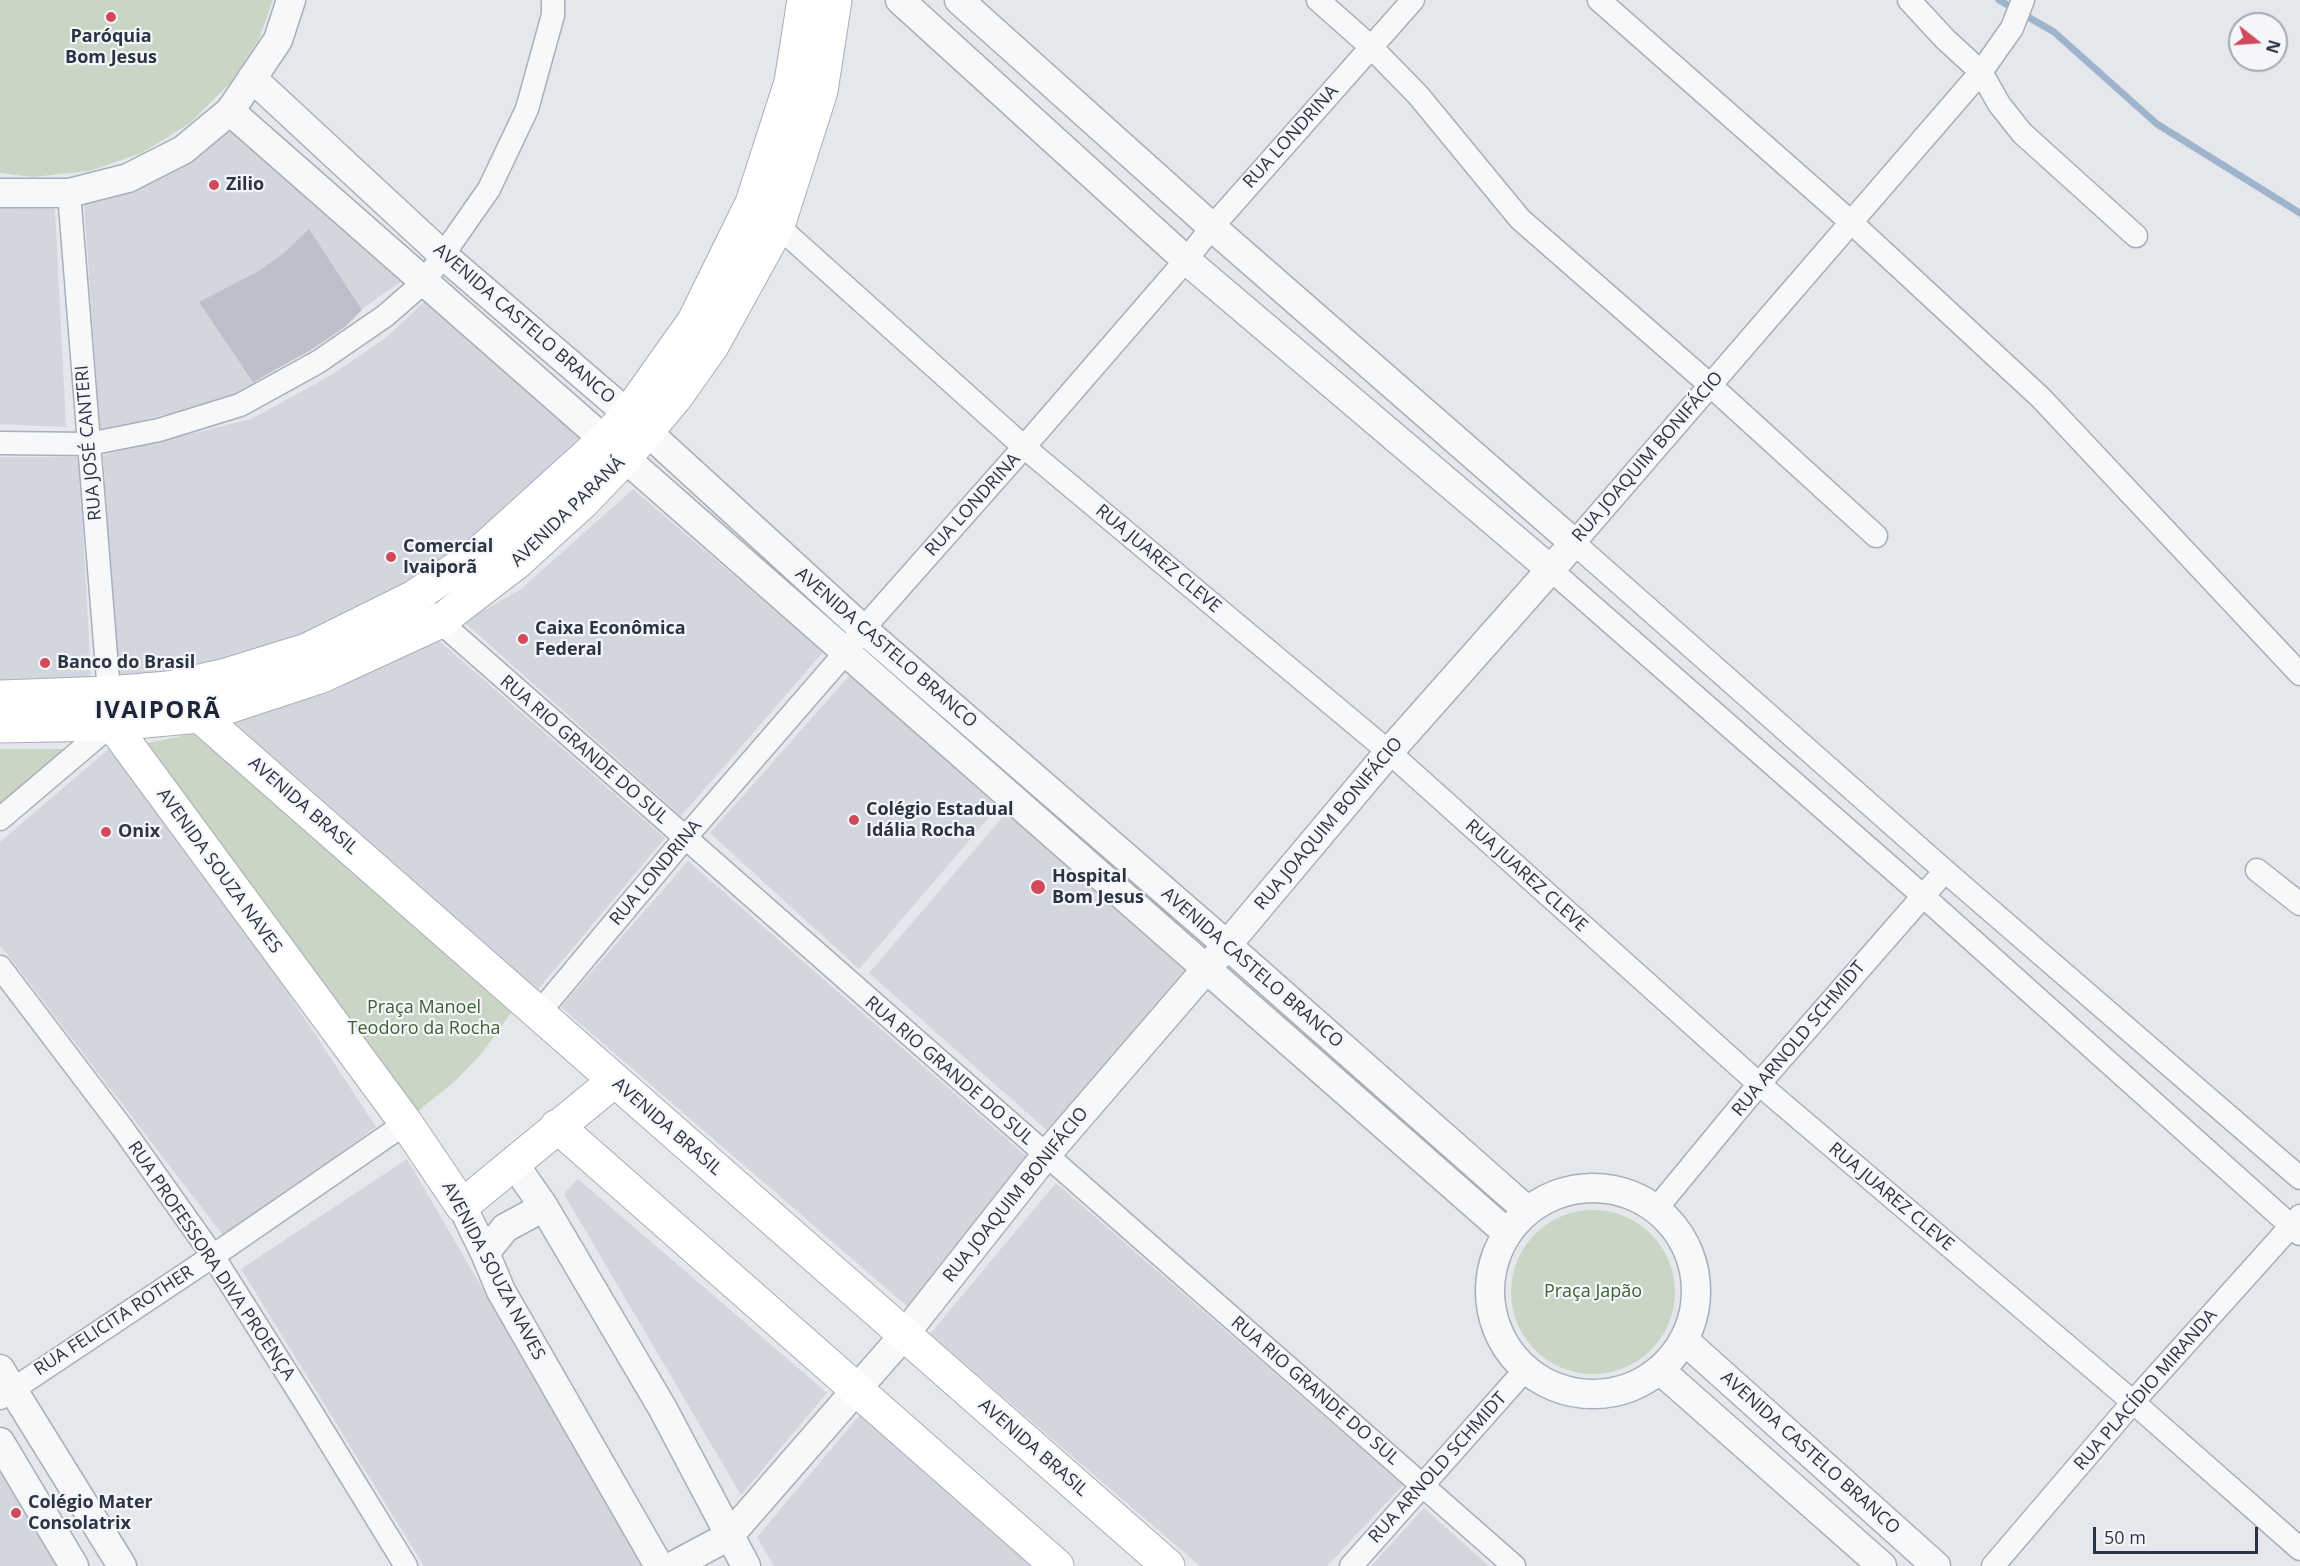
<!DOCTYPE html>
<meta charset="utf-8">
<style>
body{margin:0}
#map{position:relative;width:2300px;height:1566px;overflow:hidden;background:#e4e7ec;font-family:"Open Sans",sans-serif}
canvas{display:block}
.north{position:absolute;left:2228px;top:12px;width:60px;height:60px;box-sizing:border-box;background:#f4f6f9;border:2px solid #a4a8b1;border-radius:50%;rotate:107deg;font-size:16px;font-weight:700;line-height:24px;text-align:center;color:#2b3445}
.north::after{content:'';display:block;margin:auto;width:21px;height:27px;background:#d1495b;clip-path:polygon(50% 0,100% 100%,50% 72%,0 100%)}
.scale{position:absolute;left:2093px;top:1527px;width:165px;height:27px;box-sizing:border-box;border:3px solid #2b3445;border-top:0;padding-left:8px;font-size:18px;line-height:21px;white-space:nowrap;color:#2b3445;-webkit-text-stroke:4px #f4f6f9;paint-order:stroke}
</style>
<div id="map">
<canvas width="2300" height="1566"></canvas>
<div class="north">N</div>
<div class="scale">50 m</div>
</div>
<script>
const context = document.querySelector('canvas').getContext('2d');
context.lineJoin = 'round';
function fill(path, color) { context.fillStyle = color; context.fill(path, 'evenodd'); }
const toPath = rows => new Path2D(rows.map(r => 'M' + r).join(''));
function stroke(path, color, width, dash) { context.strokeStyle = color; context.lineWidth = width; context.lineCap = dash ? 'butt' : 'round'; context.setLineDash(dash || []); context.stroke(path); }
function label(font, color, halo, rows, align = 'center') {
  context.font = font + ' "Open Sans",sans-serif'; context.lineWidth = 4.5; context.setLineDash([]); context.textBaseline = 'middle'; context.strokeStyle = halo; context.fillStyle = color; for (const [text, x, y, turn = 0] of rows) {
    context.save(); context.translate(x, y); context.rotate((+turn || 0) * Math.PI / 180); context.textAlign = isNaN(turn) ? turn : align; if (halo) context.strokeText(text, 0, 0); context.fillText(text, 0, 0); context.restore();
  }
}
fill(toPath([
 [229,127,402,281,238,395,100,432,84,203],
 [0,208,55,209,66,427,0,424],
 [425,301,586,438,562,467,405,589,296,636,224,659,164,672,117,677,103,455,251,419,330,376,388,336],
 [0,457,79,457,91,678,0,683],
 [633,489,823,652,681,816,464,622,521,589],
 [437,639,665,838,535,993,226,721,329,693],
 [850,675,998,807,859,969,710,833],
 [110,748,215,882,376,1127,225,1238,0,945,0,842],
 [1006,813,1187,973,1051,1134,869,973],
 [688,861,1033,1162,909,1308,561,1007],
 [407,1159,644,1566,424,1566,241,1269],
 [578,1179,827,1393,741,1495,564,1194],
 [1056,1183,1403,1485,1327,1566,1200,1566,930,1334],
 [860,1415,1034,1566,774,1566,757,1537],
 [0,1460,65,1566,0,1566],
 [1424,1508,1489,1566,1371,1566]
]), '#d2d6de');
fill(toPath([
 [0,0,273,0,259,39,230,83,190,123,142,153,89,171,33,177,0,173],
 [200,732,514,1009,482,1053,454,1082,412,1116,144,744],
 [0,749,70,749,0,805],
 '1511 1292a82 82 0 1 1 164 0a82 82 0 1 1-164 0Z'
]), '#c9d6c5');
stroke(toPath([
 [1999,0,2054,32,2157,124,2300,213]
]), '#9fb4cc', 7);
fill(toPath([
 [309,229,362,310,345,327,311,350,253,382,199,302,259,271,284,253]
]), '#bbc0ca');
const minor = toPath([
 [1318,0,1371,47,1418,95,1520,219,1710,385,1876,536],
 [1599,0,1852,223,2041,398,2300,674],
 [1909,0,1945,39,1981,72,1999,104,2022,133,2136,236],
 [2023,0,2012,28,1981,72,1574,543,1945,871,2300,1178],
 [69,193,109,693],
 [769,218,1024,447,1389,752,1759,1084,2133,1402,2300,1549],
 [0,443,89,444,159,430,240,405,318,362,385,316,424,282,489,189,527,109,553,15,553,0],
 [1551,570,1922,895,2300,1234],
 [430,613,1514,1566],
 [0,819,112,724],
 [2257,870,2300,904],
 [0,967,123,1129,213,1256,307,1405,406,1566],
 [538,1014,685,838,846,652,863,629,1024,447,1186,260,1212,227,1413,0],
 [1656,1209,1759,1084,1945,871],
 [0,1398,213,1256,406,1123],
 [1351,1566,1525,1370],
 [1993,1566,2133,1402,2300,1216]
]);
const tertiary = toPath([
 [900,0,1186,260,1551,570],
 [252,78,443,255,628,414,863,629,1227,945,1528,1211],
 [230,111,1507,1233],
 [0,193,69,193,128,178,183,150,230,111,278,40,291,0],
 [515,1165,544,1207,663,1409,746,1566],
 '1490 1291a103 103 0 1 1 206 0a103 103 0 1 1-206 0Z',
 [462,1206,485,1253,501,1291,659,1566],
 [485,1253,505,1228,544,1207],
 [1684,1340,1936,1566],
 [0,1369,122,1566],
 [1660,1370,1882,1566],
 [0,1442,74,1566],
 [673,1566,729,1536,904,1335,1046,1155,1227,945,1389,752,1574,543,1212,227,959,0]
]);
const secondary = toPath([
 [168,688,1168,1566],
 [0,697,109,693,168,688,226,675,307,650,414,597,478,554,605,439,628,414,694,321,752,203,791,82,804,0],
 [110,707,112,724,406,1123,462,1206,614,1081],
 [0,726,112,724,200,716,322,676,439,622,516,563,583,502,625,458,676,397,712,346,778,226,821,91,835,0],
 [557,1126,1057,1566]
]);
stroke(minor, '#a9aeb7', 25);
stroke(tertiary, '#a9aeb7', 31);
stroke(secondary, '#a9aeb7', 35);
stroke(minor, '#f7f8fa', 22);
stroke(tertiary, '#f7f8fa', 28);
stroke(secondary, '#fff', 33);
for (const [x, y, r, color] of [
 [111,17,6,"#d1495b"],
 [214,185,6,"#d1495b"],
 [391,557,6,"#d1495b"],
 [523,639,6,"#d1495b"],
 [45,663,6,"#d1495b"],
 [854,820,6,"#d1495b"],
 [106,832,6,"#d1495b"],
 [1038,887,8,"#d1495b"],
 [16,1513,6,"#d1495b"]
]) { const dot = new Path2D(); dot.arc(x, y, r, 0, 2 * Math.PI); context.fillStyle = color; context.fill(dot); stroke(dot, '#f4f6f9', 2); }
label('bold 18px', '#2b3445', '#f4f6f9', [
 ["Paróquia",111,37,"center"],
 ["Bom Jesus",111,58,"center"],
 ["Zilio",226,185],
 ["Comercial",403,547],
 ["Ivaiporã",403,568],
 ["Caixa Econômica",535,629],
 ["Federal",535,650],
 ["Banco do Brasil",57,663],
 ["Colégio Estadual",866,810],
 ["Idália Rocha",866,831],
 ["Onix",118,832],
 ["Hospital",1052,877],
 ["Bom Jesus",1052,898],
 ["Colégio Mater",28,1503],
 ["Consolatrix",28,1524]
], 'left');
label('18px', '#2b3445', '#f4f6f9', [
 ["RUA LONDRINA",1291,137,-48],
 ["AVENIDA CASTELO BRANCO",524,324,41],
 ["RUA JOSÉ CANTERI",89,443,-95],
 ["RUA JOAQUIM BONIFÁCIO",1648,457,-49],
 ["RUA LONDRINA",973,505,-48],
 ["AVENIDA PARANÁ",568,512,-44],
 ["RUA JUAREZ CLEVE",1158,559,40],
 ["AVENIDA CASTELO BRANCO",886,648,41],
 ["RUA RIO GRANDE DO SUL",584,750,41],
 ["AVENIDA BRASIL",303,806,41],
 ["RUA JOAQUIM BONIFÁCIO",1329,824,-50],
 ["AVENIDA SOUZA NAVES",219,871,54],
 ["RUA LONDRINA",656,873,-50],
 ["RUA JUAREZ CLEVE",1526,876,42],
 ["AVENIDA CASTELO BRANCO",1252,968,41],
 ["RUA ARNOLD SCHMIDT",1799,1039,-50],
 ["RUA RIO GRANDE DO SUL",949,1071,41],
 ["AVENIDA BRASIL",667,1127,41],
 ["RUA JOAQUIM BONIFÁCIO",1016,1195,-51],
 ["RUA JUAREZ CLEVE",1891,1197,40],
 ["RUA PROFESSORA DIVA PROENÇA",211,1261,56],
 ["AVENIDA SOUZA NAVES",493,1271,62],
 ["RUA FELICITA ROTHER",114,1321,-33],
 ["RUA PLACÍDIO MIRANDA",2146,1390,-49],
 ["RUA RIO GRANDE DO SUL",1315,1391,41],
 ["AVENIDA BRASIL",1033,1448,41],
 ["AVENIDA CASTELO BRANCO",1810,1453,42],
 ["RUA ARNOLD SCHMIDT",1438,1468,-48]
]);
label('18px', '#3f6138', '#f4f6f9', [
 ["Praça Manoel",424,1008],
 ["Teodoro da Rocha",424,1029],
 ["Praça Japão",1593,1292]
]);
context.letterSpacing = '1.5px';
label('bold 24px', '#1d2536', '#f4f6f9', [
 ["IVAIPORÃ",158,711]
]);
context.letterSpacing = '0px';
</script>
